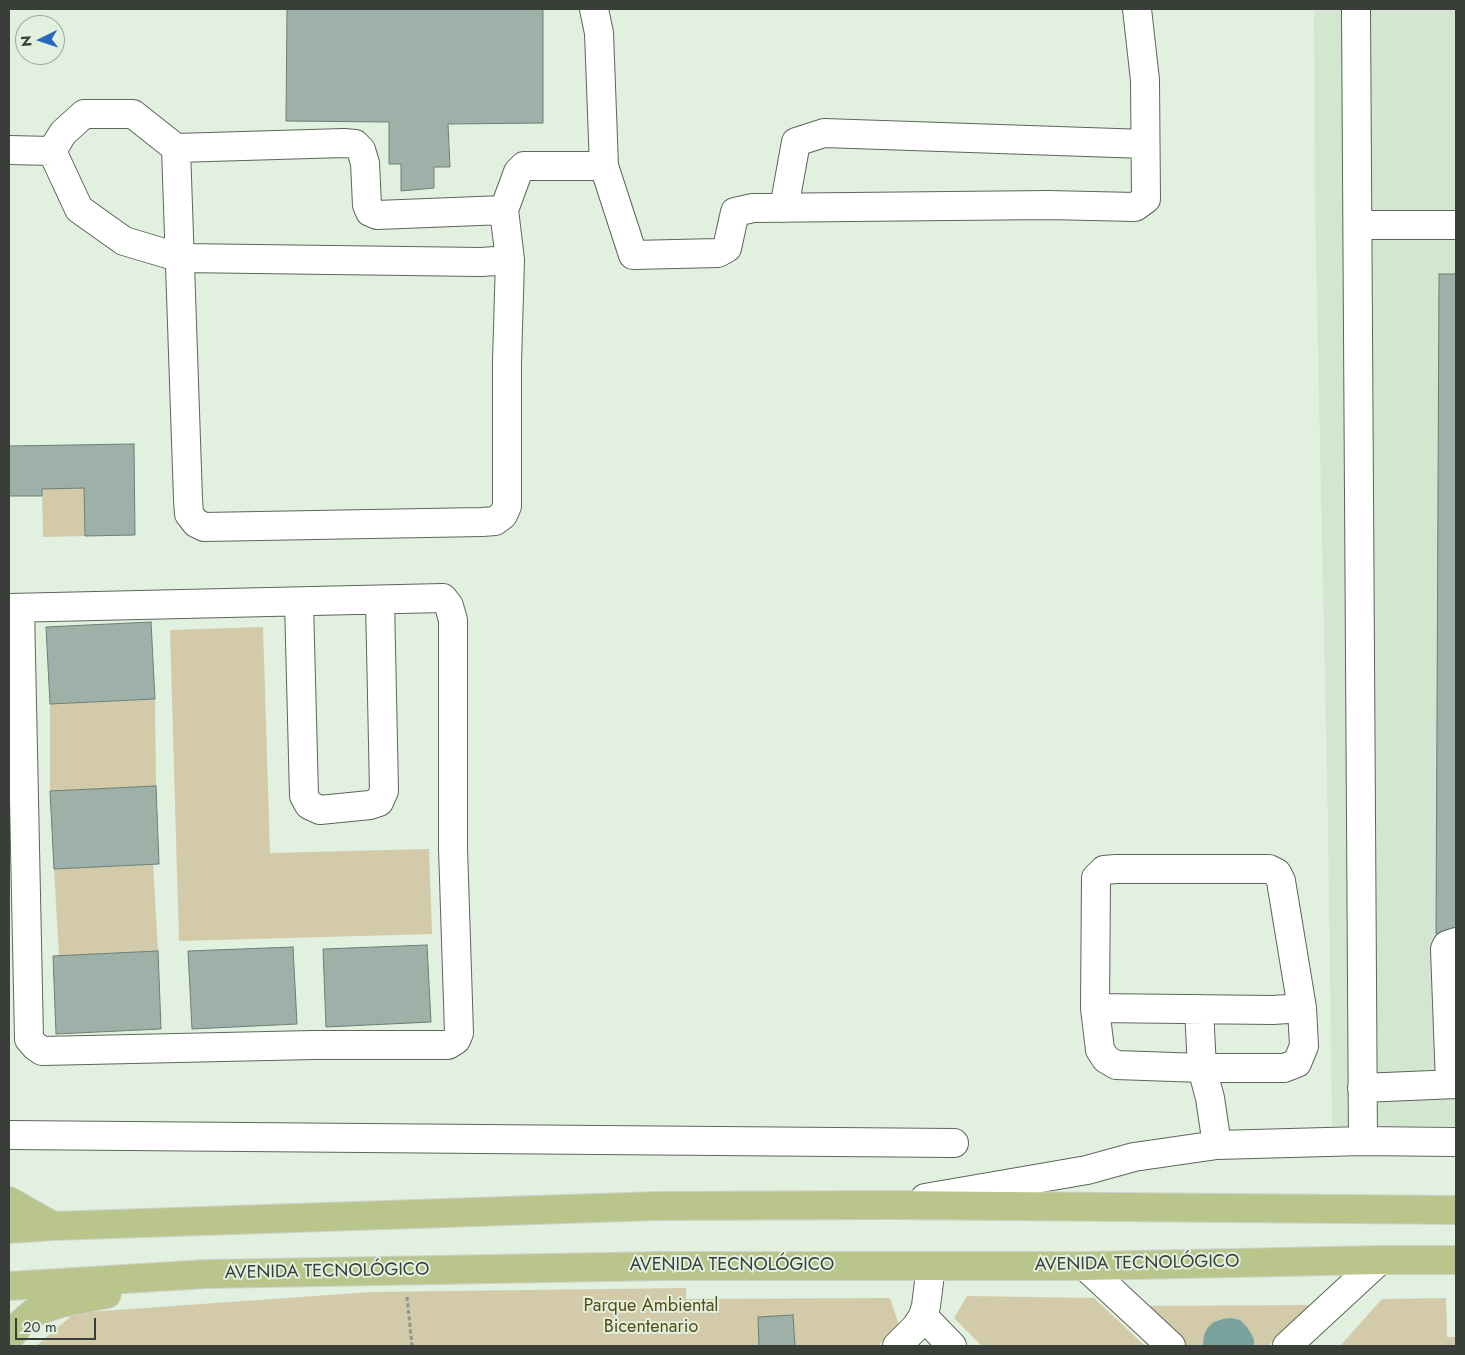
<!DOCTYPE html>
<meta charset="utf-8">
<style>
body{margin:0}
#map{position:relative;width:1465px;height:1355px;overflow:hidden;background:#e2f0e0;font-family:Jost,sans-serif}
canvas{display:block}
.frame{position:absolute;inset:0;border:10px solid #393e38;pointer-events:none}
.north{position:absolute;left:15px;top:15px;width:50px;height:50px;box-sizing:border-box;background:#e2f0e0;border:1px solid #9ea99d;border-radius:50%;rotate:266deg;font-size:14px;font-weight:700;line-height:20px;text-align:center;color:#393e38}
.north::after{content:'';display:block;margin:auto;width:18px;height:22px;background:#2768ba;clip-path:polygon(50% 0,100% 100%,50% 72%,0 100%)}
.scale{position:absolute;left:15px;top:1318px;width:81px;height:22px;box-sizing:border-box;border:2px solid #393e38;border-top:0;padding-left:6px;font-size:15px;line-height:18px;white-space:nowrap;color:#393e38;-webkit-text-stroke:4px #e2f0e0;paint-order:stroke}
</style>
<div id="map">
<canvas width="1465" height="1355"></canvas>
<div class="frame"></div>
<div class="north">N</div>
<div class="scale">20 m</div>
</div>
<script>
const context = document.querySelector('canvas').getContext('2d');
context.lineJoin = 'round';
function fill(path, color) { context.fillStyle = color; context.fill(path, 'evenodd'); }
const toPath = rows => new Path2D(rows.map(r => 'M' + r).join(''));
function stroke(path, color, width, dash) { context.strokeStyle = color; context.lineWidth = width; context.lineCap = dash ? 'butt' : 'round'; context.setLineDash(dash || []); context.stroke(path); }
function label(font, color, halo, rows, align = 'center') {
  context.font = font + ' Jost,sans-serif'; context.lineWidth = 4; context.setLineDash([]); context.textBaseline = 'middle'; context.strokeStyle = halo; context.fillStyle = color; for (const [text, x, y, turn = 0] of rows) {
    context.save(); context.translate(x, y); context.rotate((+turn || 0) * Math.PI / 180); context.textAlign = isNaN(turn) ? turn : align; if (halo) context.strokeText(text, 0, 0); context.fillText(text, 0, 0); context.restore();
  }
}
fill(toPath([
 [1314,9,1456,9,1456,1126,1332,1126,1328,827,1315,207]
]), '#d2e6d0');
fill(toPath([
 [84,488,85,536,43,537,42,489],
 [263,627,270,853,429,849,432,934,179,941,170,630],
 [155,699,156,786,50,791,50,704],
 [153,864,158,951,59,956,54,869],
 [686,1288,686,1299,890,1298,899,1325,878,1346,36,1346,75,1313,371,1292],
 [967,1296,1094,1298,1145,1346,982,1346,954,1318],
 [1446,1298,1447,1337,1456,1337,1456,1346,1340,1346,1382,1299],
 [1311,1305,1268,1346,1185,1346,1141,1306]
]), '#d2caa9');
fill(toPath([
 [1231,1318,1240,1320,1246,1326,1251,1333,1254,1340,1254,1346,1203,1346,1204,1335,1208,1327,1214,1322,1223,1319]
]), '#7aa39f');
const building = toPath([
 [287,9,543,9,543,123,448,124,450,167,434,167,434,188,401,191,401,164,389,164,389,122,286,121,287,9],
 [1439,274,1456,274,1456,933,1436,934,1439,274],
 [134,444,135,535,85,536,84,488,42,489,42,496,9,496,9,446,134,444],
 [151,622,155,699,50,704,46,627,151,622],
 [156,786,159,864,54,869,50,791,156,786],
 [427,945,431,1022,326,1027,323,949,427,945],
 [293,947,297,1024,192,1029,188,951,293,947],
 [158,951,161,1029,56,1034,53,956,158,951],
 [793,1315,795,1346,759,1346,758,1317,793,1315]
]);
fill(building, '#9eb1a8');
stroke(building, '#6c7f75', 1);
const minor = toPath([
 [594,9,599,33,604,166,633,255,718,253,727,248,735,212,753,208,1049,205,1135,207,1146,199,1145,80,1137,9],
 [1356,9,1363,1141],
 [9,150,52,151,63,133,84,114,133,114,176,148,344,143,355,144,361,150,365,163,367,205,370,212,377,215,504,210,510,260,507,362,507,506,503,515,495,521,482,522,204,527,196,523,189,514,188,499,176,148],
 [52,151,79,209,124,241,181,258,481,262,510,260],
 [784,208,796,142,824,133,1145,144],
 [504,210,518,172,524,166,604,166],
 [1359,225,1456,225],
 [299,602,304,796,309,805,320,810,370,805,379,802,384,791,380,600],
 [9,608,443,598,449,606,453,620,453,848,459,1033,456,1040,448,1045,313,1045,42,1051,35,1046,29,1039,20,608],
 [1116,869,1269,869,1277,873,1281,881,1302,1008,1304,1046,1297,1063,1284,1068,1202,1068,1116,1065,1106,1059,1100,1050,1095,1008,1096,878,1104,870,1116,869],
 [1095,1008,1273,1010,1302,1008],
 [1199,1009,1202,1068,1210,1098,1217,1145],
 [1450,1084,1445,949,1447,945,1456,942],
 [1362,1088,1456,1084],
 [9,1135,954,1143],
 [925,1198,1087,1170,1134,1157,1217,1145,1363,1141,1456,1142],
 [1085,1266,1171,1346],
 [923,1316,952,1346],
 [897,1346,916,1327,923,1316,926,1306,931,1266],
 [1287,1346,1380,1260]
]);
const major = toPath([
 [9,1201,53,1226],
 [9,1229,53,1226,657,1206,890,1205,1456,1210],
 [9,1286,207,1274,664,1266,1085,1266,1380,1260,1456,1260],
 [9,1338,19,1325,34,1312,62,1303,107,1294]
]);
stroke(minor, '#5b6759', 30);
stroke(major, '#cfd1cf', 30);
stroke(toPath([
 [407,1297,412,1346]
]), '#8f988d', 3, [4, 2.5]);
stroke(minor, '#fff', 28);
stroke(major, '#bac58c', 28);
label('18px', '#393e38', '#e2f0e0', [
 ["AVENIDA TECNOLÓGICO",1137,1264,-1],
 ["AVENIDA TECNOLÓGICO",732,1266],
 ["AVENIDA TECNOLÓGICO",327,1272,-1]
]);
label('18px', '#574b11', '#e2f0e0', [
 ["Parque Ambiental",651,1307],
 ["Bicentenario",651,1328]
]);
</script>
